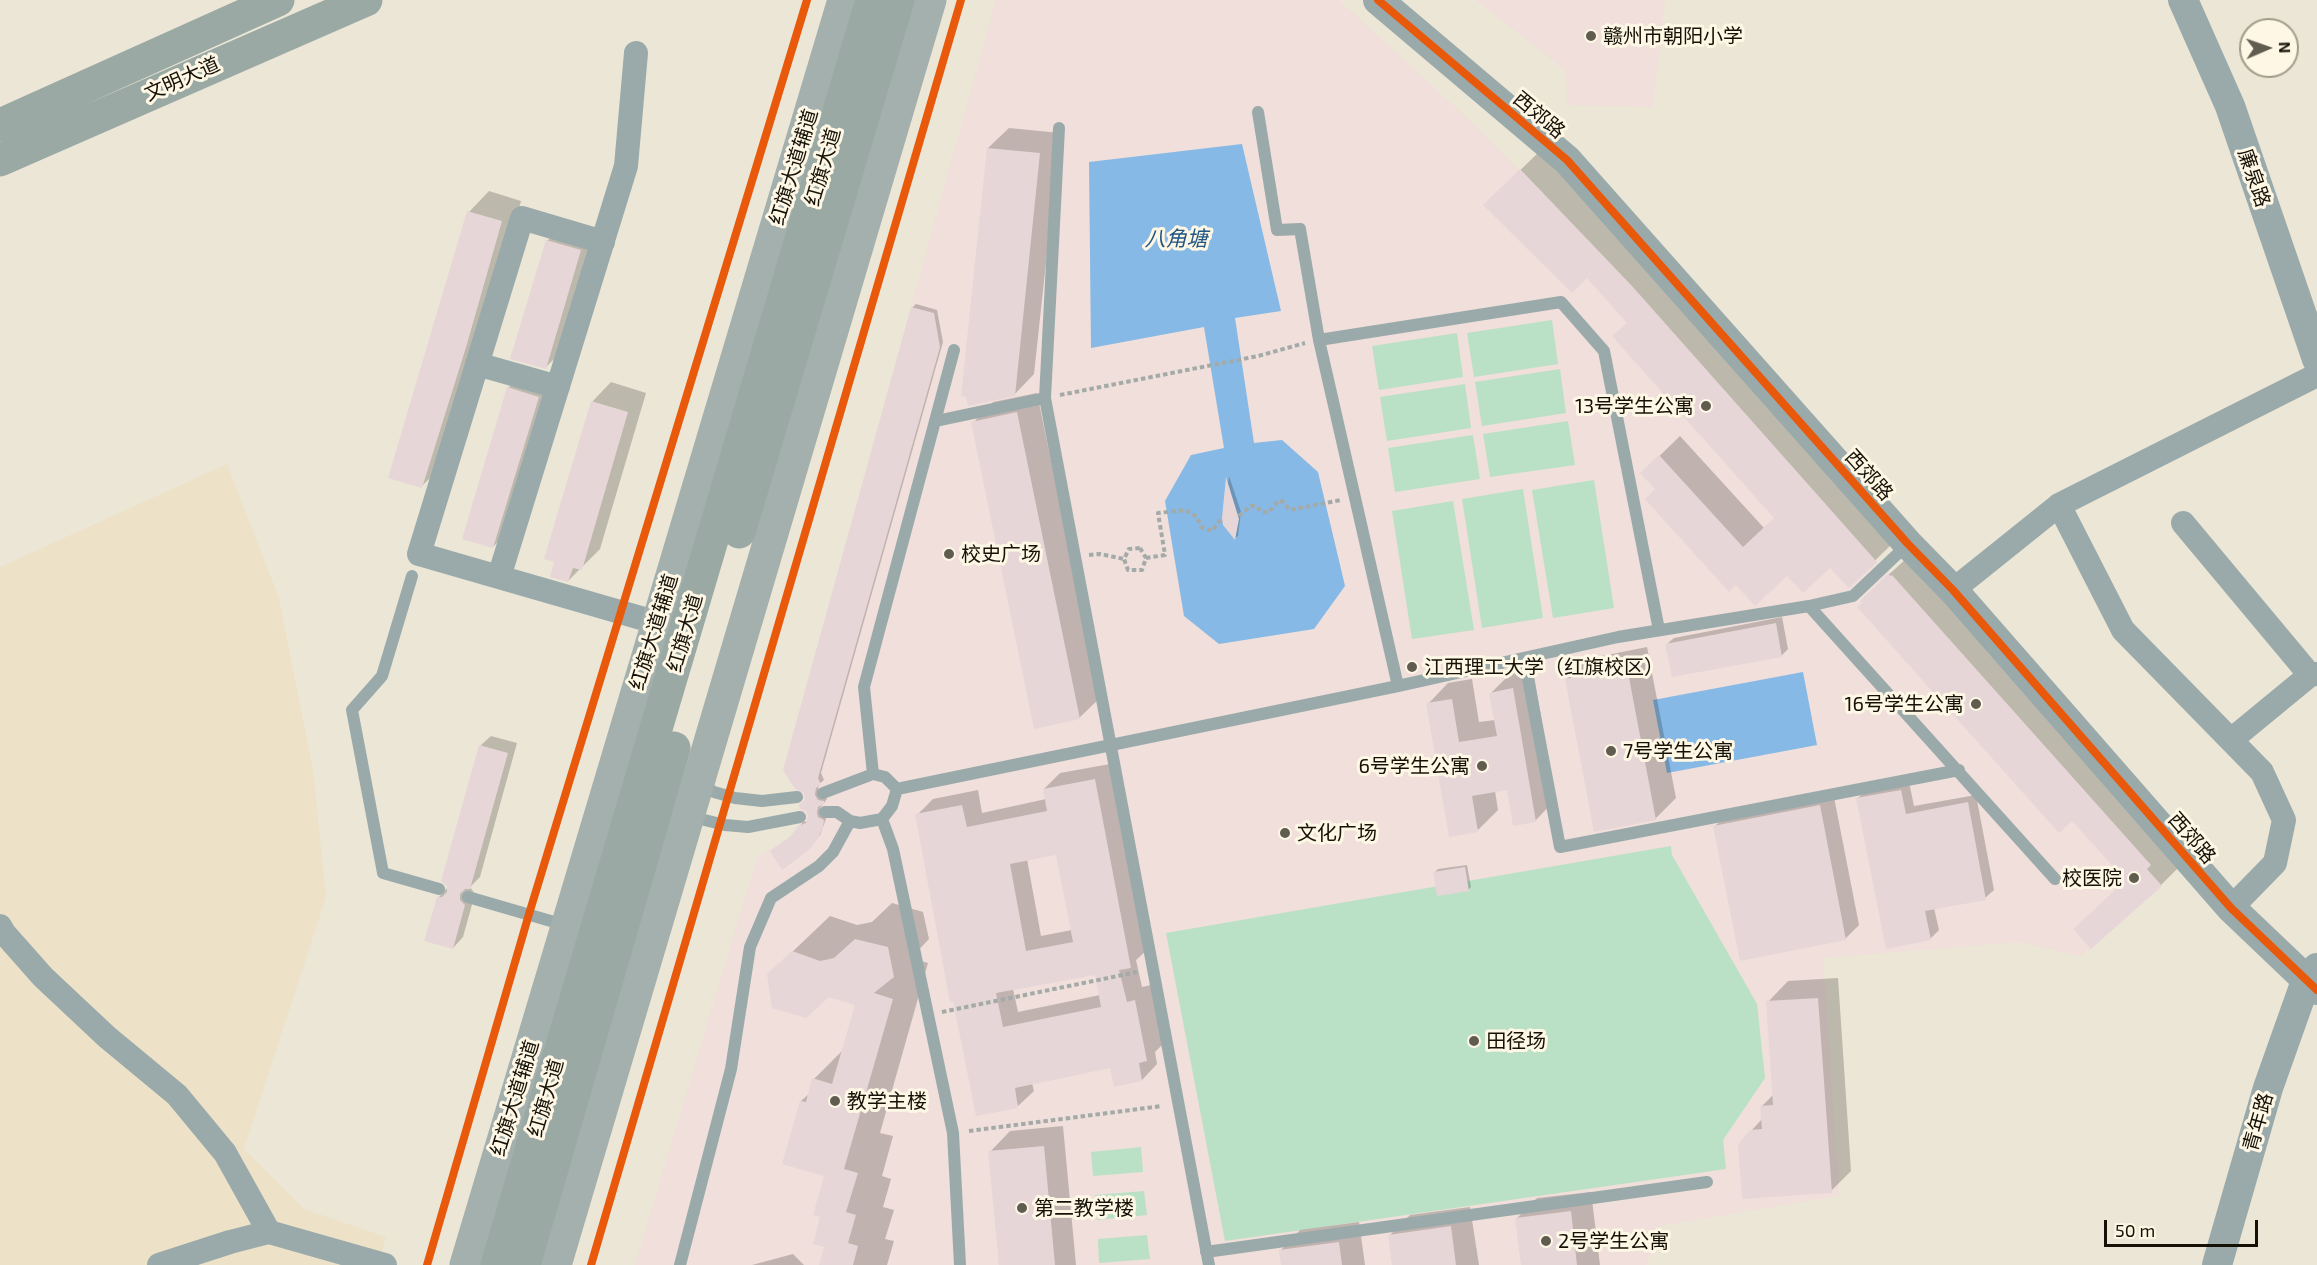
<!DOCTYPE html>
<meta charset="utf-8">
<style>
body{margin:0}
#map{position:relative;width:2317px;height:1265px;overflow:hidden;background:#ece6d6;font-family:"Exo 2",sans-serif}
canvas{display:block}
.north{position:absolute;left:2239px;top:18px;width:60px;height:60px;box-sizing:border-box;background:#fef7e5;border:2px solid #a19b8c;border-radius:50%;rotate:88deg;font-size:16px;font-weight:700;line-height:24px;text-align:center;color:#151107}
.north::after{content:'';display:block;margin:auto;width:21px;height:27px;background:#605c4f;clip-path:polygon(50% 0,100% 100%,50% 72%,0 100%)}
.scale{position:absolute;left:2104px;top:1220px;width:154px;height:27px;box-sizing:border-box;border:3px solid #151107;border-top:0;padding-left:8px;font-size:18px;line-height:21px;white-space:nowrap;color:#151107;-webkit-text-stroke:4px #fef7e5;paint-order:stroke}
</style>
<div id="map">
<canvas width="2317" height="1265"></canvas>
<div class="north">N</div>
<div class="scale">50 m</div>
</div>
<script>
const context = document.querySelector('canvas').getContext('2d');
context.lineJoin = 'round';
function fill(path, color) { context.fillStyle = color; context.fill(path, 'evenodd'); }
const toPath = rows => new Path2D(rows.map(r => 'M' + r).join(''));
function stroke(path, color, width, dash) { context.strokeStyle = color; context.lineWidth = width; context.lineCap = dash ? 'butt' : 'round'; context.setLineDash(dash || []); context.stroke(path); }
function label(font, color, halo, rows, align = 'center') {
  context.font = font + ' "Exo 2","Noto Sans SC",sans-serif'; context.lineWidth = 6; context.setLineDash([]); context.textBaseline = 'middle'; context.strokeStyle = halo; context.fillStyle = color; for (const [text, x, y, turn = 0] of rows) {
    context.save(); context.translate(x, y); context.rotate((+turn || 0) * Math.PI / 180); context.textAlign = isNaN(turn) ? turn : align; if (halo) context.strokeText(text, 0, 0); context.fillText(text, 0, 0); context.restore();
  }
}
fill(toPath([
 [227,464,279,598,313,770,326,897,244,1149,304,1209,386,1237,378,1265,0,1265,0,567]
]), '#ede2c7');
fill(toPath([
 [996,0,1339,0,1478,128,1632,286,1809,486,1874,558,1892,575,2151,865,2147,869,2162,886,2091,949,2079,956,2020,942,1823,958,1839,1196,1660,1226,1647,1265,635,1265,757,858,791,836,799,824,800,813,796,791,783,769,808,759,818,777,940,347,911,307],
 [1476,0,1665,0,1653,107,1567,105,1566,71]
]), '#f0dfda');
fill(toPath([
 [1552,320,1558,364,1474,377,1467,333],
 [1457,333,1463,377,1379,390,1372,346],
 [1560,369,1566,413,1482,426,1475,382],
 [1465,384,1471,428,1387,441,1380,397],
 [1568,421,1575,465,1490,477,1483,434],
 [1473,435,1480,479,1395,492,1388,448],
 [1594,480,1614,608,1553,618,1532,490],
 [1523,489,1543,618,1482,628,1462,499],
 [1453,501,1474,630,1412,639,1392,511],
 [1671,846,1672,855,1757,1004,1765,1078,1723,1140,1726,1169,1225,1241,1166,933],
 [1141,1147,1143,1172,1093,1176,1091,1152],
 [1144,1191,1147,1215,1097,1220,1095,1195],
 [1147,1235,1150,1259,1099,1263,1098,1239]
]), '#bae1c6');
fill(toPath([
 [1242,144,1281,311,1235,318,1254,443,1282,440,1318,472,1345,586,1314,629,1219,644,1184,616,1165,501,1191,455,1224,448,1204,327,1091,348,1089,162],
 [1803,672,1817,745,1667,773,1653,700]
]), '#86b9e5');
fill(toPath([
 [1009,128,1060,133,1034,374,1014,395,988,148],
 [1541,150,1896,540,1849,586,1830,566,1737,583,1642,473,1680,436,1764,528,1776,517,1628,322,1505,185],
 [489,191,521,201,487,323,442,466,422,486,469,212],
 [568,221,601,230,566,347,546,367,547,241],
 [916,304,937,310,943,342,821,773,824,780,819,784,818,791,827,799,820,808,822,813,827,816,820,835,812,844,794,834,803,822,808,821,810,815,806,800,912,308],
 [529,368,559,376,513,526,493,547,508,388],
 [611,382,646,393,600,549,568,581,592,402],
 [1037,393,1100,698,1079,718,973,423,993,402],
 [1229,476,1241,512,1238,536,1235,538,1223,518],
 [1910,555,2181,865,2161,885,2075,929,2121,885,2114,865,1882,581],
 [1782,617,1788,649,1782,655,1667,644,1674,638],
 [1647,647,1676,798,1655,819,1566,680,1587,659],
 [1533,669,1555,800,1535,821,1509,788,1495,791,1498,810,1478,830,1428,704,1448,683,1472,679,1479,722,1495,720,1491,693,1511,673],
 [491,736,517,743,480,877,470,887,475,894,463,937,453,948,438,898,448,887,480,746],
 [1110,764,1146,951,1136,960,1142,987,1151,985,1163,1044,1155,1052,1157,1064,1142,1080,1111,1067,1032,1083,1034,1091,1018,1106,917,815,933,799,978,790,982,813,1046,799,1044,789,1060,773],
 [1057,853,1072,930,1041,936,1027,859],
 [1096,973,1100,995,1018,1012,1013,989],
 [1909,782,1914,806,1976,795,1994,890,1985,898,1934,908,1939,930,1930,939,1857,799,1866,790],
 [1833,792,1859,925,1845,939,1715,826,1729,813],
 [1467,865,1471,887,1468,890,1435,872,1438,869],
 [892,903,923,912,929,939,911,958,928,963,880,1133,893,1136,882,1176,891,1179,883,1207,894,1210,885,1239,894,1241,887,1265,821,1265,826,1246,822,1216,826,1175,801,1101,810,1093,814,1079,844,1049,857,1004,768,975,830,916,857,925,872,922],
 [1838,978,1851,1171,1831,1191,1751,1131,1762,1119,1761,1107,1774,1094,1768,1002,1788,981],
 [1063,1126,1076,1265,1001,1265,990,1152,1010,1131],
 [1591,1192,1600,1265,1522,1265,1517,1218,1537,1198],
 [1470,1207,1479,1265,1394,1265,1390,1235,1410,1215],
 [1359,1222,1365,1265,1282,1265,1280,1251,1300,1230],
 [793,1254,804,1265,752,1265]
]), '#0003');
fill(toPath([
 [987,148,1040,153,1015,396,968,406,966,397,961,396],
 [1520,169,1632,286,1877,562,1849,588,1830,568,1803,593,1787,576,1755,606,1736,585,1729,592,1645,499,1655,489,1640,473,1659,455,1743,547,1774,518,1612,336,1627,323,1587,278,1572,293,1483,205],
 [467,211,502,221,467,344,422,488,388,478],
 [546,240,581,250,546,369,510,359],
 [911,307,934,313,940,347,818,778,821,785,816,788,815,795,818,800,824,801,824,804,818,807,817,813,818,817,824,820,823,827,817,840,809,850,782,870,770,851,791,836,798,826,806,823,808,816,806,811,800,809,799,805,805,800,804,793,795,789,783,770],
 [507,387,539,397,493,548,462,539],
 [591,401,628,412,582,570,573,568,568,582,550,577,554,562,544,559],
 [1017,412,1080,719,1034,729,971,422],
 [1226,477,1239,519,1235,540,1223,525,1222,518],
 [1888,574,1891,576,1892,575,2151,865,2147,869,2162,886,2091,949,2073,929,2120,886,2106,870,2112,865,2072,821,2059,833,1857,607,1862,603,1860,601],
 [1776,623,1782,657,1672,677,1665,644],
 [1627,667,1656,820,1594,832,1565,679],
 [1513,688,1536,822,1513,826,1507,790,1472,796,1478,832,1449,837,1426,703,1452,699,1459,742,1497,736,1489,693],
 [479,745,508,753,470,889,465,889,460,894,460,900,465,905,453,949,424,941,437,897,442,897,447,892,447,886,441,881],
 [1095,779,1131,968,1119,970,1127,1002,1135,1000,1147,1061,1139,1063,1142,1081,1114,1087,1110,1068,1015,1088,1018,1108,976,1116,953,1001,950,1002,915,814,962,805,967,827,1047,811,1043,789],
 [1056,855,1073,942,1026,951,1010,864],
 [1095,975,1101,1007,1003,1027,996,993],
 [1901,790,1906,814,1968,802,1986,900,1925,911,1931,940,1886,949,1856,798],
 [1820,805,1846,940,1740,961,1713,826],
 [1465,867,1469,891,1437,896,1433,872],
 [855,939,888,947,894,977,874,993,893,999,844,1169,858,1173,846,1212,856,1215,848,1243,858,1246,853,1265,819,1265,824,1247,813,1244,820,1217,813,1215,824,1176,782,1164,800,1101,806,1102,812,1078,832,1084,855,1005,829,997,806,1018,772,1008,767,974,792,951,820,961,834,958],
 [1818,998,1832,1193,1742,1199,1738,1145,1750,1130,1762,1129,1760,1106,1773,1105,1766,1001],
 [1044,1146,1055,1265,999,1265,988,1151],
 [1571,1211,1577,1265,1521,1265,1515,1218],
 [1451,1226,1456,1265,1392,1265,1388,1235],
 [1339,1242,1342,1265,1281,1265,1279,1250]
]), '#e7d6d7');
stroke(toPath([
 [1060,395,1258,356,1305,343],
 [1239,516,1251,506,1256,506,1262,512,1269,512,1278,501,1282,501,1290,510,1341,500],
 [1140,548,1146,558,1142,570,1128,570,1124,559,1129,549,1140,548],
 [1089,555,1100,554,1124,559],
 [1146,558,1165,555,1158,513,1185,510,1197,517,1201,527,1212,531,1222,518],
 [942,1012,1137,972],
 [969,1131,1162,1106]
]), '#a4aaa7', 4, [4.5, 3]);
stroke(toPath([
 [1258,112,1277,230,1300,229,1319,340,1398,686],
 [1059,128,1045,398,1209,1265],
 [1319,340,1561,302,1604,351,1659,630],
 [936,421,1045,398],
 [412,576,382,676,352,710,383,873,439,889],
 [1809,606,2055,879],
 [1524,658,1560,847,1959,770],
 [873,774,864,687,954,350],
 [700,784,714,792,735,798,762,801,797,797],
 [897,789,1398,686,1618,637,1809,606,1853,596,1907,545],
 [823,793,873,774,885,777,897,789],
 [825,812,837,812,850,821,860,823,882,819,892,806,897,789],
 [688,816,725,825,748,827,800,817],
 [882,819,893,849,953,1133,960,1265],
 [468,897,568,926],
 [1206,1252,1707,1182],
 [680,1265,731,1069,750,947,771,898,819,866,833,852,850,821]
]), '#9aaaab', 12);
stroke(toPath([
 [603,242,522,218,419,554,672,627],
 [477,364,558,387],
 [2059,505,2123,630,2262,772,2284,820,2275,863,2231,908],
 [2183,523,2310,675],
 [499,577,626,166,636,53],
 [1953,590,2059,505,2317,375],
 [2231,740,2310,675,2317,674],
 [0,926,4,933,43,977,107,1037,177,1095,225,1153,269,1232],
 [159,1265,230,1242,269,1232,385,1265]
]), '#9aaaab', 24);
stroke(toPath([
 [1378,0,1567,160,1908,544,1953,590,2231,908,2317,990],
 [2183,0,2230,106,2317,359],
 [2217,1265,2268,1088,2306,981,2317,968]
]), '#9aaaab', 30);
stroke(toPath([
 [466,1265,844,0],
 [555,1265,930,0]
]), '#a4b0ad', 33);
stroke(toPath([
 [0,125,278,0],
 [0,160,366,0],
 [739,532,898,0],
 [497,1265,872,0],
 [524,1265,674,748]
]), '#9ba9a5', 33);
stroke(toPath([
 [1378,0,1567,160,1908,544,1953,590,2231,908,2317,990],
 [427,1265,529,914,807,0],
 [591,1265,961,0]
]), '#e8590c', 8);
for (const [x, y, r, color] of [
 [1591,36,6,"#605c4f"],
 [1706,406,6,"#605c4f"],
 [949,554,6,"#605c4f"],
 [1412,667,6,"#605c4f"],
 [1976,704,6,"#605c4f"],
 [1611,751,6,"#605c4f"],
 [1482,766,6,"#605c4f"],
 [1285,833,6,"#605c4f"],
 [2134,878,6,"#605c4f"],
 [1474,1041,6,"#605c4f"],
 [835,1101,6,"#605c4f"],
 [1022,1208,6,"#605c4f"],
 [1546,1241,6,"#605c4f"]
]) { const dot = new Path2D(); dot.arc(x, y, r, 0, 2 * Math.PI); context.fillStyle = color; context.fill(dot); stroke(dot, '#fef7e5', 2); }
label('20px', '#151107', '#fef7e5', [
 ["赣州市朝阳小学",1603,36],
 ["13号学生公寓",1694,406,"right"],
 ["校史广场",961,554],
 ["江西理工大学（红旗校区）",1424,667],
 ["16号学生公寓",1964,704,"right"],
 ["7号学生公寓",1623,751],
 ["6号学生公寓",1470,766,"right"],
 ["文化广场",1297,833],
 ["校医院",2122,878,"right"],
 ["田径场",1486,1041],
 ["教学主楼",847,1101],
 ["第二教学楼",1034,1208],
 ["2号学生公寓",1558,1241]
], 'left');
label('20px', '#151107', '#fef7e5', [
 ["文明大道",182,79,-24],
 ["西郊路",1539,115,40],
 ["红旗大道辅道",794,167,-73],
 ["红旗大道",823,167,-74],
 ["廉泉路",2254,178,71],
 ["西郊路",1869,475,48],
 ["红旗大道辅道",654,632,-73],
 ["红旗大道",685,633,-74],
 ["西郊路",2192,838,49],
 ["红旗大道辅道",515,1098,-73],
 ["红旗大道",546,1098,-74],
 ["青年路",2258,1122,-74]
]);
label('italic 21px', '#225685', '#fef7e5', [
 ["八角塘",1176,239]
]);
</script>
